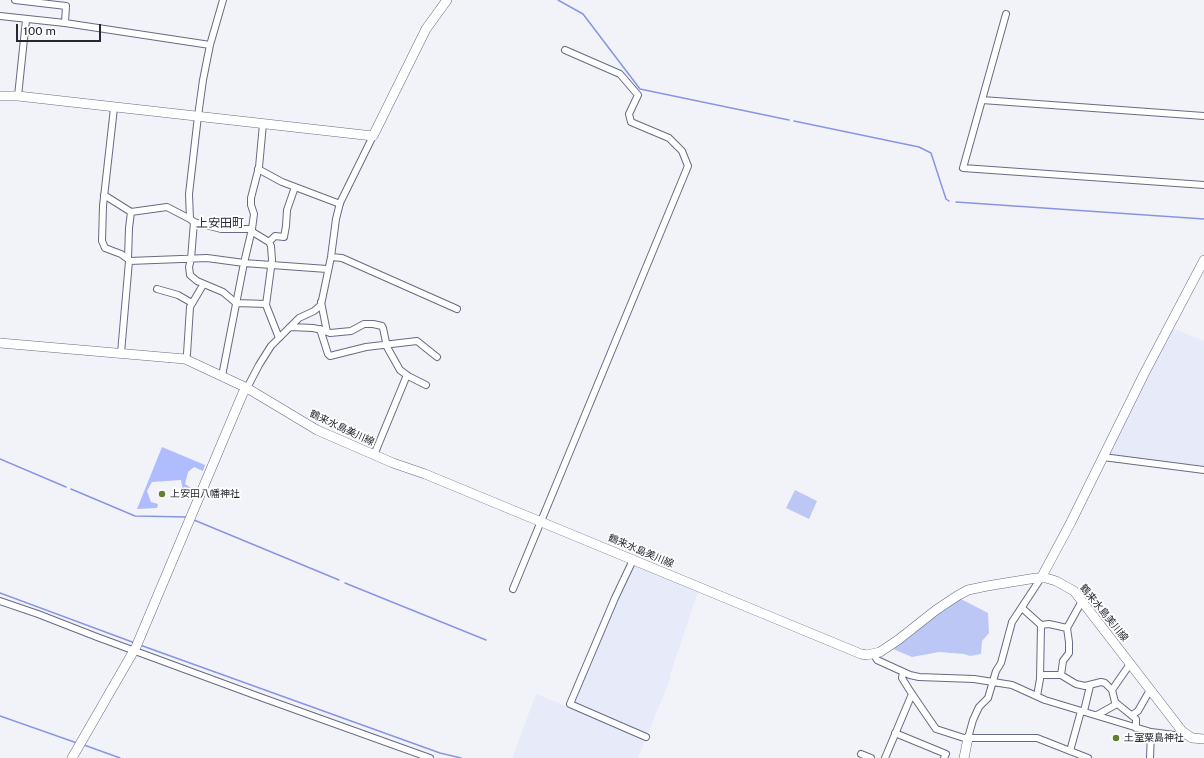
<!DOCTYPE html>
<meta charset="utf-8">
<style>
body{margin:0}
#map{position:relative;width:1204px;height:758px;overflow:hidden;background:#f2f3f9;font-family:"Public Sans",sans-serif}
canvas{display:block}
.scale{position:absolute;left:16px;top:24px;width:85px;height:18px;box-sizing:border-box;border:2px solid #242631;border-top:0;padding-left:5px;font-size:12px;line-height:14px;white-space:nowrap;color:#242631;-webkit-text-stroke:3px #fff;paint-order:stroke}
</style>
<div id="map">
<canvas width="1204" height="758"></canvas>
<div class="scale">100 m</div>
</div>
<script>
const context = document.querySelector('canvas').getContext('2d');
context.lineJoin = 'round';
function fill(path, color) { context.fillStyle = color; context.fill(path, 'evenodd'); }
const toPath = rows => new Path2D(rows.map(r => 'M' + r).join(''));
function stroke(path, color, width, dash) { context.strokeStyle = color; context.lineWidth = width; context.lineCap = dash ? 'butt' : 'round'; context.setLineDash(dash || []); context.stroke(path); }
function label(font, color, halo, rows, align = 'center') {
  context.font = font + ' "Public Sans","Noto Sans JP",sans-serif'; context.lineWidth = 3.5; context.setLineDash([]); context.textBaseline = 'middle'; context.strokeStyle = halo; context.fillStyle = color; for (const [text, x, y, turn = 0] of rows) {
    context.save(); context.translate(x, y); context.rotate((+turn || 0) * Math.PI / 180); context.textAlign = isNaN(turn) ? turn : align; if (halo) context.strokeText(text, 0, 0); context.fillText(text, 0, 0); context.restore();
  }
}
fill(toPath([
 [1172,328,1204,341,1204,466,1107,456],
 [632,563,698,592,670,675,670,679,638,758,512,758,536,694,569,707]
]), '#e6eaf9');
fill(toPath([
 [795,490,817,501,809,519,786,508],
 [959,598,988,613,989,633,982,641,981,654,970,656,964,654,939,652,912,657,893,649,941,610]
]), '#bcc7f6');
fill(toPath([
 [162,447,205,465,203,471,194,467,188,472,185,484,196,491,193,495,183,491,181,480,152,482,147,491,151,502,158,504,157,508,137,509]
]), '#afbcfe');
stroke(toPath([
 [558,0,583,14,640,89,789,120],
 [794,121,919,147,931,153,946,199,949,201],
 [956,202,1204,219],
 [0,459,66,487],
 [71,489,135,516,187,517],
 [194,520,339,580],
 [345,583,486,640],
 [0,593,135,643],
 [140,645,440,753,461,758],
 [0,716,77,743],
 [84,745,120,758]
]), '#8795e4', 1.5);
const street = toPath([
 [15,0,66,6,65,23],
 [223,0,210,45,203,80,198,116,189,194,190,219,194,222,191,259,189,267,190,275,197,281,223,292,236,303,266,304],
 [1006,14,963,168,1204,185],
 [0,16,65,23,210,45],
 [18,96,26,20],
 [982,100,1204,116],
 [114,108,103,206,102,241,105,248,121,254,128,259,129,261],
 [258,169,282,182,340,204],
 [104,195,131,212,167,207,190,219],
 [194,222,221,229,252,229,244,263,222,376],
 [252,229,254,214,251,205,251,198,259,167,263,124],
 [251,231,269,242,271,246,272,260,266,305,279,338],
 [269,242,275,236,284,237,286,226,287,210,295,187],
 [331,257,342,258,457,309],
 [128,259,129,228,131,212],
 [129,261,207,258,244,263,327,269],
 [157,289,178,295,192,303],
 [321,302,327,332],
 [290,327,313,328,322,330,330,333,351,331,364,324,373,324,382,326,383,328,387,347,400,370,408,376,426,385],
 [320,329,328,354,330,356,366,347,417,341,437,357],
 [121,353,129,261],
 [185,359,187,354,190,307,203,285],
 [247,388,259,365,271,346,299,318,314,311,321,305,331,257,336,219,340,203,373,136],
 [374,455,407,375],
 [1103,457,1204,470],
 [633,560,615,598,570,704,646,737],
 [513,589,688,166,682,151,669,138,631,122,629,114,638,95,620,74,565,50],
 [0,601,38,614,97,637,260,697,430,758],
 [1022,608,1041,625,1040,679,1037,696],
 [1041,625,1049,624,1067,628,1082,601],
 [874,654,877,660,910,675,919,677,974,679,1012,685,1045,700,1151,732,1182,736,1186,735],
 [903,672,902,678,912,694,936,729,964,738,1037,738,1088,758],
 [1041,675,1061,675,1076,684,1085,686,1101,682,1105,683,1112,690,1115,702,1136,719,1136,728],
 [1061,675,1063,661,1069,653,1069,642,1067,628],
 [1112,690,1130,664],
 [1084,711,1090,686],
 [1097,715,1117,704],
 [1132,715,1138,711,1150,690],
 [895,733,946,754,944,758],
 [968,738,973,720,979,707,988,698,996,671,1001,663,1012,622,1041,578],
 [1070,751,1081,711],
 [861,754,871,758],
 [885,758,912,694],
 [1150,758,1151,732]
]);
const secondary = toPath([
 [0,96,18,96,373,136,426,29,447,0],
 [0,343,185,359,247,388,317,430,393,463,425,474,488,500,861,654,867,655,880,652,898,640,936,610,957,596,968,590,987,586,1036,578,1046,578,1056,581,1074,591,1182,731,1192,738,1204,739],
 [1041,578,1071,522,1144,374,1204,260],
 [72,758,136,647,224,438,243,393,247,388],
 [964,758,968,738]
]);
stroke(street, '#656b85', 8);
stroke(secondary, '#656b85', 10);
stroke(street, '#fff', 6);
stroke(secondary, '#fff', 9);
for (const [x, y, r, color] of [
 [162,494,4,"#657e31"],
 [1116,738,4,"#657e31"]
]) { const dot = new Path2D(); dot.arc(x, y, r, 0, 2 * Math.PI); context.fillStyle = color; context.fill(dot); stroke(dot, '#fff', 1.5); }
label('10px', '#242631', '#fff', [
 ["鶴来水島美川線",342,428,25],
 ["鶴来水島美川線",641,551,23],
 ["鶴来水島美川線",1104,613,51]
]);
label('10px', '#242631', '#fff', [
 ["上安田八幡神社",170,494],
 ["土室粟島神社",1124,738]
], 'left');
label('12px', '#282c43', '#fff', [
 ["上安田町",220,223]
]);
</script>
